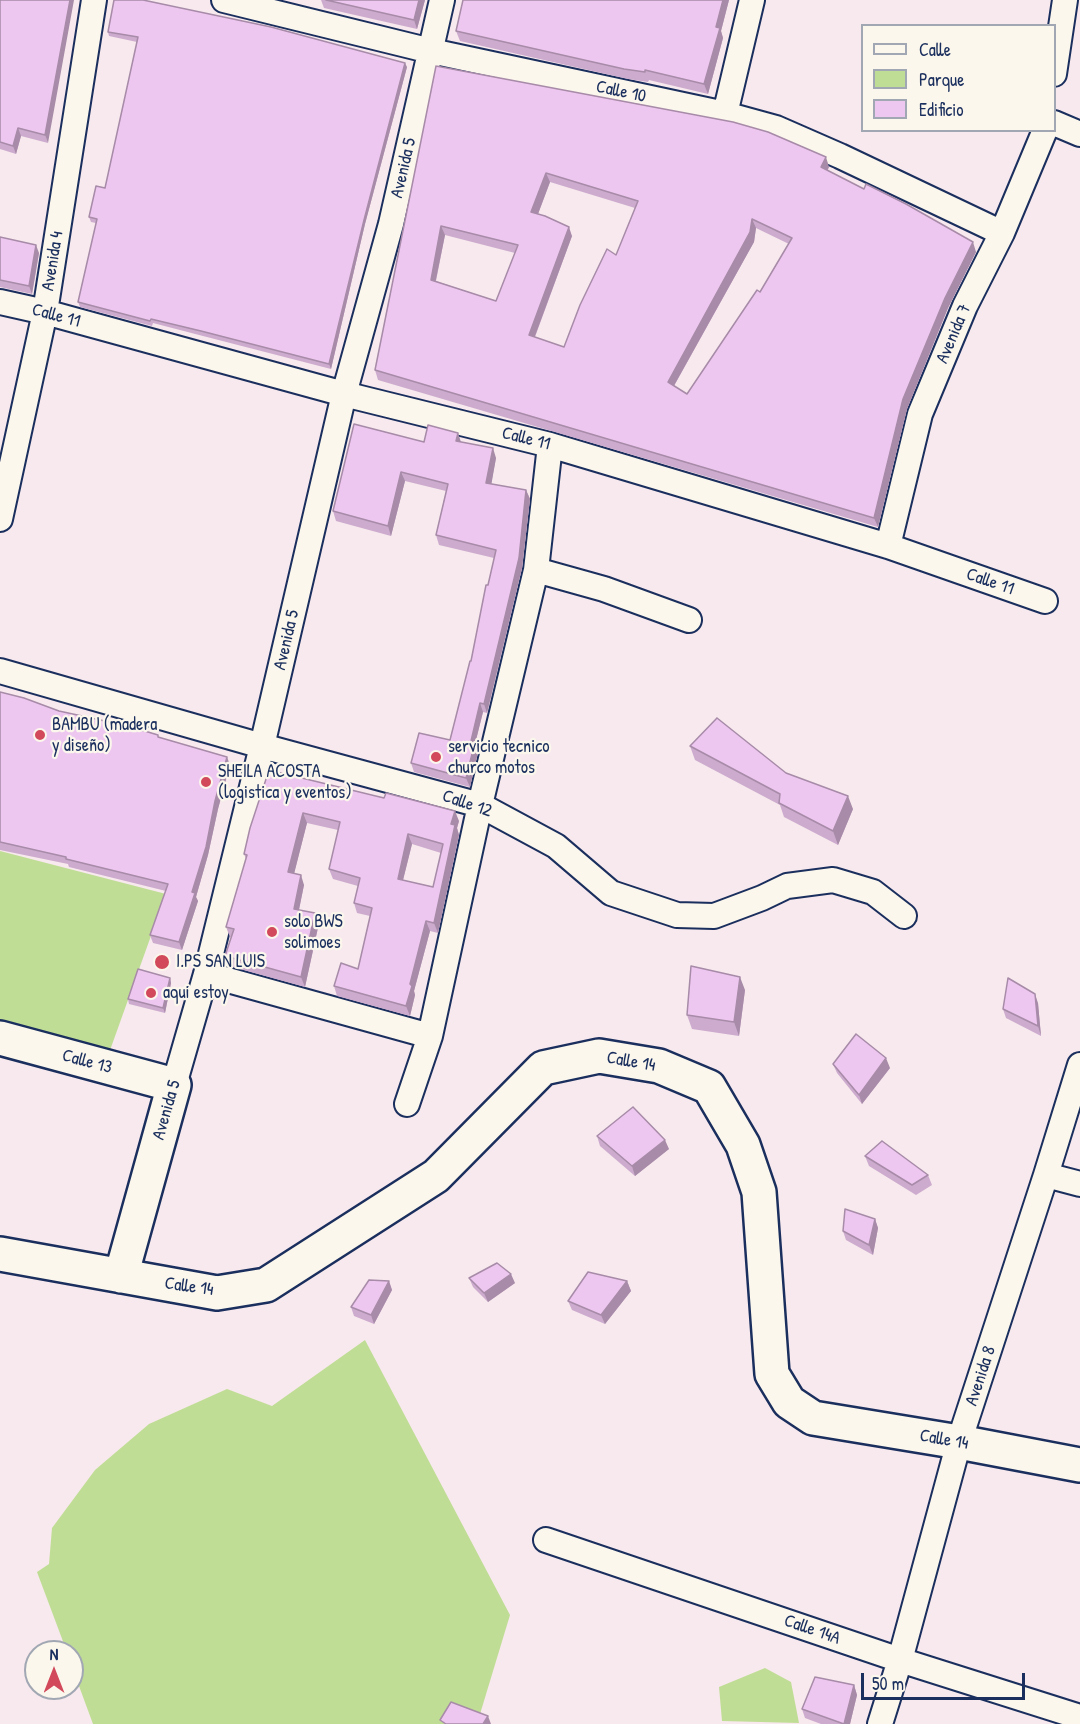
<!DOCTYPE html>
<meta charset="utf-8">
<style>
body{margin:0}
#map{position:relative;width:1080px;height:1724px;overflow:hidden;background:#f7e9ed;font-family:"Patrick Hand",sans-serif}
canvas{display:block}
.legend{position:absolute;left:861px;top:24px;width:195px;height:108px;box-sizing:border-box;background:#fbf7ec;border:2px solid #a1a7b3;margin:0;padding:8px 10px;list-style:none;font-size:18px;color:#1b2f5e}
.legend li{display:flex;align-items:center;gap:12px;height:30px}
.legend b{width:30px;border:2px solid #a1a7b3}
.north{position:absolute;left:24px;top:1640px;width:60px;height:60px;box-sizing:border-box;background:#fbf7ec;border:2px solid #a1a7b3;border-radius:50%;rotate:0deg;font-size:16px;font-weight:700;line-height:24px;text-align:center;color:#1b2f5e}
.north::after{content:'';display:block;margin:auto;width:21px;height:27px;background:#d1495b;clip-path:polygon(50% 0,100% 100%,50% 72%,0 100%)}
.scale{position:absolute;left:861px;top:1673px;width:164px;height:27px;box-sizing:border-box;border:3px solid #1b2f5e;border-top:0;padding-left:8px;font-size:18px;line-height:21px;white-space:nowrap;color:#1b2f5e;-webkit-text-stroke:4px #fbf7ec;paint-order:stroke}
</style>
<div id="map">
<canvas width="1080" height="1724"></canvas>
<ul class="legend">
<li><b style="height:8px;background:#fbf7ec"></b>Calle</li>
<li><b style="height:16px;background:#c0dd95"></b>Parque</li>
<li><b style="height:16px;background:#eec7f0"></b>Edificio</li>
</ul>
<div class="north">N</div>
<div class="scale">50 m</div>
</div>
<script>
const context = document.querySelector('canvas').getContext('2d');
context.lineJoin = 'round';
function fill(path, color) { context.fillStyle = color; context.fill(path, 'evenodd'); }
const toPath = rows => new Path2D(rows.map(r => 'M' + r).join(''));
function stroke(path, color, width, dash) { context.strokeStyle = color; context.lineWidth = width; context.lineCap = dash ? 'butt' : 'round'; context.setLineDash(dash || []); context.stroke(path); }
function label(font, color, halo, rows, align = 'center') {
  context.font = font + ' "Patrick Hand",sans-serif'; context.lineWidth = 4.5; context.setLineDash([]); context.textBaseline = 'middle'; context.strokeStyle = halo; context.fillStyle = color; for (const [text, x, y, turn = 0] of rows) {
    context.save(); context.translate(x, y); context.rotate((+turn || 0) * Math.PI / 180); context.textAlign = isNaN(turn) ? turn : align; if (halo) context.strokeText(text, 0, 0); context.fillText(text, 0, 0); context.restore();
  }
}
fill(toPath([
 [0,851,166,894,109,1053,0,1023],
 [365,1340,510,1615,477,1724,93,1724,72,1667,72,1652,67,1652,37,1572,49,1564,52,1528,95,1470,149,1424,227,1389,272,1406],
 [765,1668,791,1682,799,1723,722,1721,719,1687]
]), '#c0dd95');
const street = toPath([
 [224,0,431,51,725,114,776,128,840,156,1002,233],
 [1054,74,1065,0],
 [725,114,752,0],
 [1054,123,1080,134],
 [0,302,45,312,344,394,550,445,888,546,1045,601],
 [0,519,45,312,94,0],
 [888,546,920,414,965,306,1002,233,1045,130],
 [536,570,604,589,689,620],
 [0,671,262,746,480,805,556,846,611,893,677,915,714,916,762,898,787,886,833,880,873,892,904,916],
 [206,974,430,1036],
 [174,1085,206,974,262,746,344,394,391,224,442,0],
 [407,1104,430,1036,480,805,536,570,550,445],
 [1046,1175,1080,1184],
 [546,1540,900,1660,1080,1717],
 [880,1724,900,1660,959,1442,1046,1175,1080,1065]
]);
const secondary = toPath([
 [0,1038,174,1085,121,1276],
 [0,1254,217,1293,266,1285,436,1176,543,1068,599,1056,659,1066,709,1087,743,1145,759,1192,772,1374,789,1402,813,1418,959,1442,1080,1465]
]);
stroke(street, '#1b2f5e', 28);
stroke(secondary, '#1b2f5e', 38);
stroke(street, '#fbf7ec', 24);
stroke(secondary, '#fbf7ec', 33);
fill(toPath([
 [0,0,48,143,21,136,16,154,0,149],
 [321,0,425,0,417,29,324,8],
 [463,0,729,0,721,31,723,38,708,94,649,80,648,82,628,79,460,41,456,31],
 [108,32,407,67,365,224,331,369,203,336,153,323,152,326,80,307,78,302,96,223,91,222,89,217,105,188,137,42,109,36],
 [436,66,829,167,827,171,976,252,948,308,907,409,878,527,378,380,375,370],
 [550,182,635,208,616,255,564,347,535,337,572,236,538,214],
 [756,228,789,244,760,292,687,394,674,386,754,242],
 [445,235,515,253,496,301,436,281],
 [0,237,39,253,32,294,0,287],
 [424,442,461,442,496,458,491,484,526,490,530,499,522,568,487,713,483,712,475,744,478,752,470,787,414,772,411,763,450,740,471,661,494,558,439,545,436,535,446,491,405,481,391,536,336,521,333,511],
 [0,692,59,711,159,737,230,765,218,809,208,855,196,897,198,901,182,950,153,943,150,935,166,891,69,867,68,864,0,850],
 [690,746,786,773,853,809,838,845,784,817,780,805,695,760],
 [269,770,459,821,457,828,459,835,438,933,430,931,414,991,415,995,410,1016,337,996,334,986,358,969,370,916,357,913,354,903,358,886,333,879,329,869,338,830,307,823,294,873,304,885,299,910,319,923,305,987,229,966,225,956,231,937,230,937,226,927,246,859,244,854],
 [412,844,441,853,433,887,403,880],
 [170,978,171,983,165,1013,129,1004,128,999],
 [745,990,739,1036,692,1029,687,1015],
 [1038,1003,1041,1036,1006,1018,1003,1009],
 [833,1064,890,1068,862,1104,837,1073],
 [597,1136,669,1149,635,1176,600,1146],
 [865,1156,928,1175,932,1185,916,1195,869,1166],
 [875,1219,878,1228,873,1255,846,1240,843,1231],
 [469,1278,515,1283,488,1302,473,1287],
 [389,1281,392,1290,374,1324,354,1316,351,1307],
 [627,1281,631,1291,605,1324,572,1310,568,1301],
 [854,1685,857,1695,850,1724,821,1724,805,1718,802,1709]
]), '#cdabce');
fill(toPath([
 [70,0,74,0,48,143,45,135],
 [419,0,425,0,417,29,414,20],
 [723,0,729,0,721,31,723,38,708,94,704,84,716,27],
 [405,63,407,67,365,224,331,369,329,364,364,220],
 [18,128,21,136,16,154,13,146],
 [826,157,829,167,824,177,821,167],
 [546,173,550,182,535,222,531,212],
 [752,219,756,228,754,242,671,391,668,382],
 [441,226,445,235,434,289,431,280],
 [569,227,572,236,532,344,529,335],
 [973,242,976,252,948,308,907,409,878,527,874,518,903,399,945,298],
 [36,245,39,253,32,294,29,286],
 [458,433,461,442,456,441],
 [493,448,496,458,490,492,486,483],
 [401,472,405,481,391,536,388,526],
 [526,490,530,499,522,568,487,713,484,704],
 [480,703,483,712,475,744,478,752,470,787,466,778,471,741],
 [227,757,230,765,218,809,208,855,196,897,198,901,182,950,179,942,215,801],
 [848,796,853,809,838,845,833,831],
 [455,811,459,821,457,828,459,835,438,933,434,923,451,824],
 [303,813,307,823,292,882,288,872],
 [408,834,412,844,401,888,398,879],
 [301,875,304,885,297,919,294,909],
 [315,913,319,923,305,987,301,977],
 [426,921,430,931,414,991,415,995,410,1016,406,1006,410,984],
 [740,977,745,990,739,1036,734,1022],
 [170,978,171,983,165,1013,163,1008],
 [1035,994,1038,1003,1041,1036,1038,1026],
 [886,1058,890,1068,862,1104,859,1095],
 [665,1140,669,1149,635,1176,632,1166],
 [875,1219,878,1228,873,1255,869,1245],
 [511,1274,515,1283,488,1302,484,1293],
 [389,1281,392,1290,374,1324,371,1315],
 [627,1281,631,1291,605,1324,601,1315],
 [854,1685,857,1695,850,1724,844,1724],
 [488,1716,491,1724,483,1724]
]), '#a78ba8');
const building = toPath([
 [0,0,70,0,45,135,18,128,13,146,0,142,0,0],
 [114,0,143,0,271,27,405,63,364,220,329,364,201,331,151,319,150,321,78,302,97,219,89,217,96,186,105,188,138,37,108,32,114,0],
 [326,0,419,0,414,20,326,0],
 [463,0,723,0,716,27,720,28,704,84,645,70,645,72,624,69,456,31,463,0],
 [436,66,733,122,768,132,826,157,821,167,864,189,866,184,906,204,973,242,945,298,903,399,874,518,375,370,436,66],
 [546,173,638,201,616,255,607,249,580,305,564,347,529,335,569,227,545,216,531,212,546,173],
 [752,219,792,238,760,292,757,290,687,394,668,382,750,232,752,219],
 [441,226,518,245,496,301,431,280,441,226],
 [0,237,36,245,29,286,0,280,0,237],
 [354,424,424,442,428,425,458,433,456,441,493,448,486,483,526,490,519,558,484,704,480,703,471,741,475,742,466,778,411,763,419,733,450,740,470,661,471,661,486,585,488,585,496,550,436,535,448,484,401,472,388,526,333,511,354,424],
 [0,692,24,698,59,711,128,726,158,735,158,737,227,757,215,801,206,847,192,892,195,893,179,942,150,935,168,884,66,859,66,857,0,842,0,692],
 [717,718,786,773,848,796,833,831,779,803,780,794,690,746,717,718],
 [269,770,384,798,386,793,455,811,451,824,455,825,434,923,426,921,410,984,412,986,406,1006,334,986,341,963,358,969,372,908,354,903,360,878,329,869,340,822,303,813,288,872,301,875,294,909,315,913,301,977,225,956,234,929,226,927,247,855,244,854,250,828,269,770],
 [408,834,443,844,433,887,398,879,408,834],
 [691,966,740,977,734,1022,687,1015,691,966],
 [138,969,170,978,163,1008,128,999,138,969],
 [1008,978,1035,994,1038,1026,1003,1009,1008,978],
 [856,1034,886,1058,859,1095,833,1064,856,1034],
 [633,1107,665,1140,632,1166,597,1136,633,1107],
 [882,1141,928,1175,912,1185,865,1156,882,1141],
 [845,1209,875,1219,869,1245,843,1231,845,1209],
 [497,1263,511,1274,484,1293,469,1278,497,1263],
 [588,1272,627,1281,601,1315,568,1301,588,1272],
 [369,1280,389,1281,371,1315,351,1307,369,1280],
 [815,1677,854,1685,844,1724,802,1709,815,1677],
 [451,1702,488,1716,483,1724,446,1724,440,1720,451,1702]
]);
fill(building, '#eec7f0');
stroke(building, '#a78ba8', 1.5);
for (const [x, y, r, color] of [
 [40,735,6,"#d1495b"],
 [436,757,6,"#d1495b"],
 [206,782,6,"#d1495b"],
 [272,932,6,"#d1495b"],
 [162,962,8,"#d1495b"],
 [151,993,6,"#d1495b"]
]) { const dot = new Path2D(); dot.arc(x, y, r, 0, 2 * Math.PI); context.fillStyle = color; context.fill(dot); stroke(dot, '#fbf7ec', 2); }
label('18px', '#1b2f5e', '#fbf7ec', [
 ["Calle 10",621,92,12],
 ["Avenida 5",404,168,-77],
 ["Avenida 4",53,261,-81],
 ["Calle 11",56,316,15],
 ["Avenida 7",954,334,-67],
 ["Calle 11",526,439,14],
 ["Calle 11",990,582,19],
 ["Avenida 5",287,640,-77],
 ["Calle 12",467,804,19],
 ["Calle 13",87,1062,15],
 ["Calle 14",631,1062,10],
 ["Avenida 5",167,1110,-74],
 ["Calle 14",189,1287,8],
 ["Avenida 8",981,1376,-72],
 ["Calle 14",944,1440,10],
 ["Calle 14A",812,1630,19]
]);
label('18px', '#1b2f5e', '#fbf7ec', [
 ["BAMBU (madera",52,725],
 ["y diseño)",52,746],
 ["servicio tecnico",448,747],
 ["churco motos",448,768],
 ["SHEILA ACOSTA",218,772],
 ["(logistica y eventos)",218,793],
 ["solo BWS",284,922],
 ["solimoes",284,943],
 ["I.PS SAN LUIS",176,962],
 ["aqui estoy",163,993]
], 'left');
</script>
